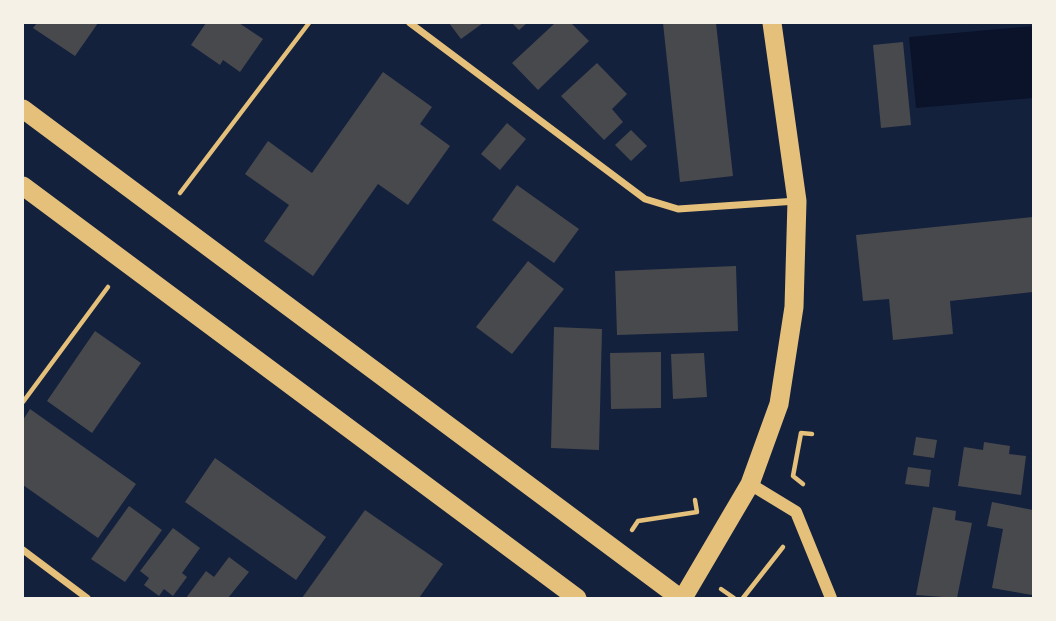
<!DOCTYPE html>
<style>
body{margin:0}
#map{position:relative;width:1056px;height:621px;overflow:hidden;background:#14213d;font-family:"IBM Plex Sans",sans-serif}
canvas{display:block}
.frame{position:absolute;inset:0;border:24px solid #f6f1e7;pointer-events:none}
</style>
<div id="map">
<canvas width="1056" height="621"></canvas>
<div class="frame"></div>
</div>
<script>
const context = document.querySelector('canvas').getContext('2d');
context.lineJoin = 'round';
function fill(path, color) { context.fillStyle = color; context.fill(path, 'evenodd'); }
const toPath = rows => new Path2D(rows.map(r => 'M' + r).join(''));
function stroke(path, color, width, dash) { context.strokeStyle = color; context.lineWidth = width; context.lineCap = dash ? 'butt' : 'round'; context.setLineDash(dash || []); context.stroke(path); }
fill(toPath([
 [1033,26,1033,98,916,108,909,37]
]), '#0b132b');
fill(toPath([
 [37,23,98,23,75,56,33,28],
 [206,23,239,23,263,39,240,72,223,60,220,65,191,45],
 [449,23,483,23,461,39],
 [512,23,527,23,519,30],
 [555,23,571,23,589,41,538,90,512,63],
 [663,23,716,23,733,176,680,182],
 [903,42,911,125,881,128,873,45],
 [597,63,627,94,612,109,623,122,604,140,561,96],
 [383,72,432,107,420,124,450,146,408,205,378,184,313,276,264,241,289,205,245,174,268,141,312,173],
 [507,123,526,139,500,170,481,154],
 [631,130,647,146,631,161,615,145],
 [517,185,579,229,554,263,492,220],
 [1033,217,1033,292,950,301,953,334,893,340,889,299,863,301,856,235],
 [528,261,564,289,512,354,476,327],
 [736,266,738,331,617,335,615,271],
 [554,327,602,329,599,450,551,448],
 [95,331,141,363,92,433,47,401],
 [661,352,661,408,611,409,610,353],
 [704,353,707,397,673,399,671,354],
 [30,409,136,484,98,538,23,485,23,420],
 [916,437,937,440,934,458,913,455],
 [984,442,1010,446,1009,454,1026,456,1021,495,958,486,964,447,983,450],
 [215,458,326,537,296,580,185,502],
 [908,467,931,470,929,487,905,484],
 [992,502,1033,510,1032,595,992,588,1003,529,987,526],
 [129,506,162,530,125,582,91,559],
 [933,507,956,511,955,520,972,523,957,598,916,595],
 [365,510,443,564,419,598,302,598],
 [173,528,200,548,182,573,187,577,173,596,164,589,159,596,144,585,149,578,140,571],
 [229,557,249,572,228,598,186,598,206,571,214,577]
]), '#48494c');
stroke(toPath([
 [180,193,309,23],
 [23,402,108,287],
 [803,484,793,476,801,433,812,434],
 [632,530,638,521,697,512,695,500],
 [721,589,734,598],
 [743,598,783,547]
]), '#e5c07b', 4.5);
stroke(toPath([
 [410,23,645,199,678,209,797,201],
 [23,550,87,598]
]), '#e5c07b', 7);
stroke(toPath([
 [750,484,796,512,831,598]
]), '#e5c07b', 12);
stroke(toPath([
 [23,109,680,598],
 [23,186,577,598],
 [683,598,750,484,779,404,794,307,797,201,772,23]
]), '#e5c07b', 19);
</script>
